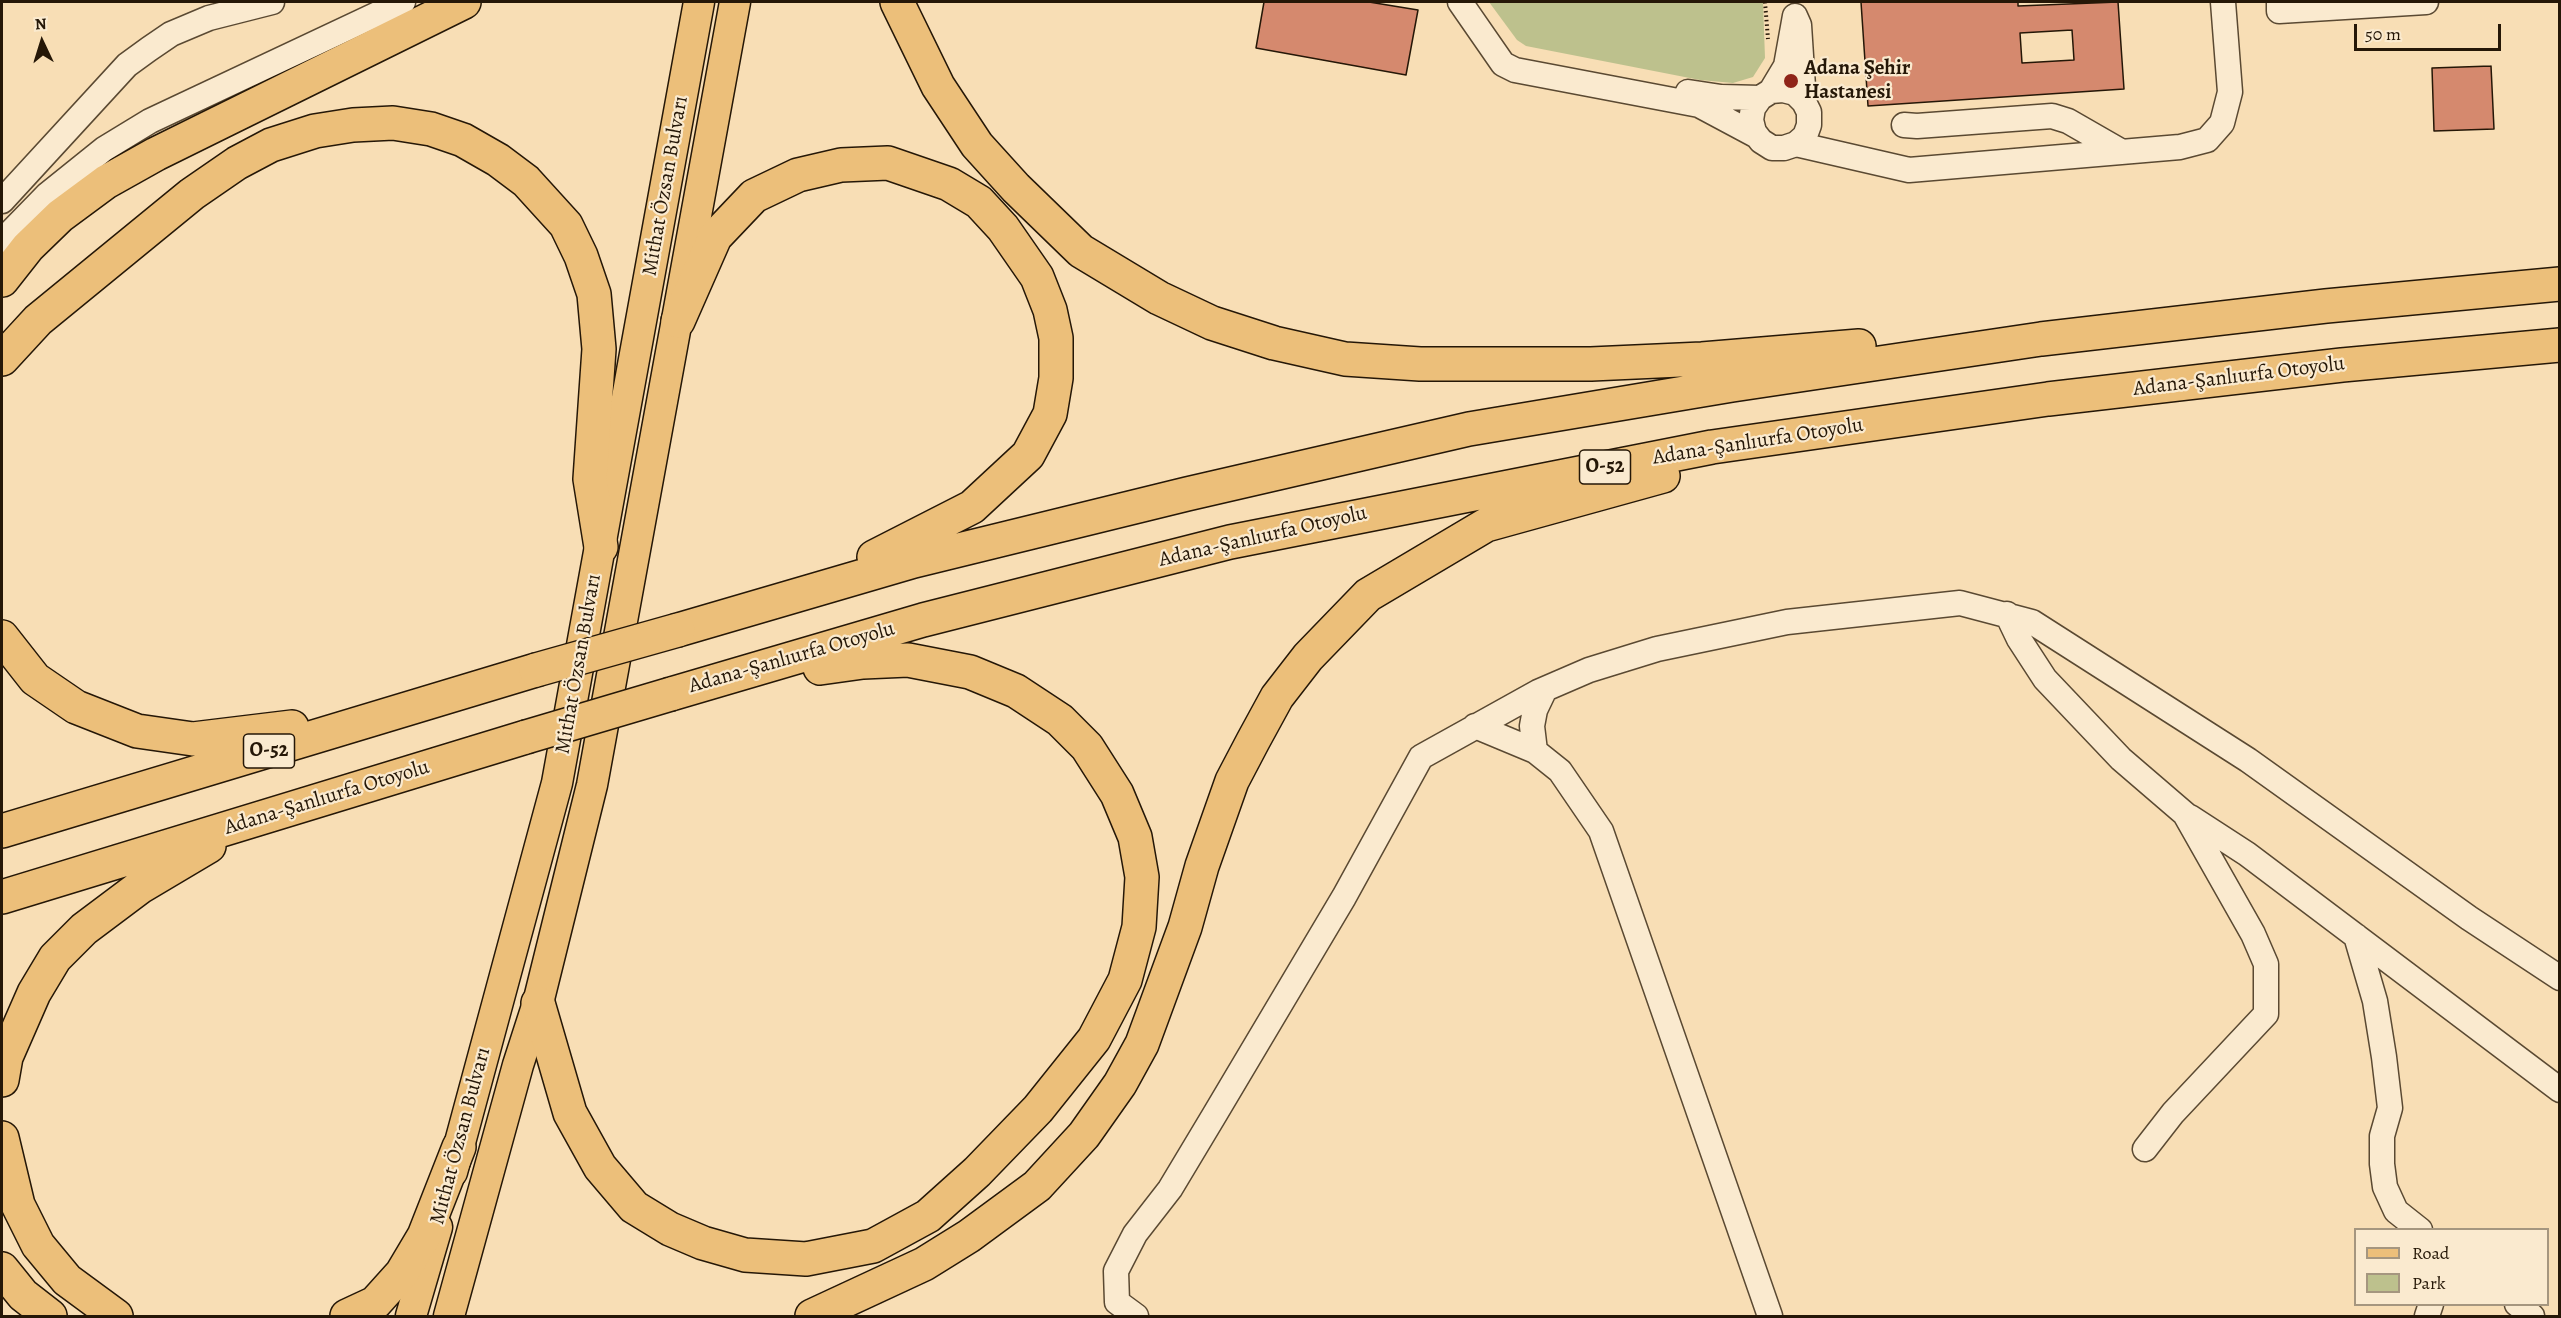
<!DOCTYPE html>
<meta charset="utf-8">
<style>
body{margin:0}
#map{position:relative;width:2561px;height:1318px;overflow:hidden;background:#f8deb5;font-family:Alegreya,serif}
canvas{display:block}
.frame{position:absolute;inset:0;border:3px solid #251707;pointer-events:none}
.legend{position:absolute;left:2354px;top:1228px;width:195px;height:78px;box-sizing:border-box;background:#faeacf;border:2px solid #a5967f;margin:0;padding:8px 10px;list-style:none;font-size:18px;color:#251707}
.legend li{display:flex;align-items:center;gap:12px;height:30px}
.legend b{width:30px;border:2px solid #a5967f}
.north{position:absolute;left:12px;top:12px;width:60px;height:60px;-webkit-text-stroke:4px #faeacf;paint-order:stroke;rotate:356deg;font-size:16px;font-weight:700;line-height:24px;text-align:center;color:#251707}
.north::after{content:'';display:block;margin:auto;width:21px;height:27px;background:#251707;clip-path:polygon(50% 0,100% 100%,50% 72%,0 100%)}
.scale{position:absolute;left:2354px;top:24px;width:147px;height:27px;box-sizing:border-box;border:3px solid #251707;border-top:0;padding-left:8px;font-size:18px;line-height:21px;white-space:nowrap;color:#251707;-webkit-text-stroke:4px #faeacf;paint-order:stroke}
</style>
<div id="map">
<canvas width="2561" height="1318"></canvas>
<div class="frame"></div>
<ul class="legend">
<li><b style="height:8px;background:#ecbf7a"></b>Road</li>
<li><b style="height:16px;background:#bdc18d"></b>Park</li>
</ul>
<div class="north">N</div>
<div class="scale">50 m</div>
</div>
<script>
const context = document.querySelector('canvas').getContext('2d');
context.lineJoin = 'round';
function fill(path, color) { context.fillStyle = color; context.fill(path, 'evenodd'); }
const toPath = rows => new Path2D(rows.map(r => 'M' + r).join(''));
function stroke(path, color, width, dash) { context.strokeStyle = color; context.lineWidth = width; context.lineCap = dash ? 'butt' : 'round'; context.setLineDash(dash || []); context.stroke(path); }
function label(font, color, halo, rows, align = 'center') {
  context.font = font + ' Alegreya,serif'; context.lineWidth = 4.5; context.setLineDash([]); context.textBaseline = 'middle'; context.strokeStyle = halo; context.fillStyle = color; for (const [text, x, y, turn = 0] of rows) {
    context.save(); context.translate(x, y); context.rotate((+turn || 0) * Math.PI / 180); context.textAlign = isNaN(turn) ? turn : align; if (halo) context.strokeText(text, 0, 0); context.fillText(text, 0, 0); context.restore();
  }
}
fill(toPath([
 [1489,2,1763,2,1765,58,1753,77,1733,83,1700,80,1526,46,1517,40]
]), '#bdc18d');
const building = toPath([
 [1264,2,1369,2,1418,10,1406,75,1256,48,1264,2],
 [1861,2,2018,2,2018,6,2118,2,2124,89,1868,106,1861,2],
 [2072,30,2074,60,2022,63,2020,33,2072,30],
 [2491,66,2494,129,2434,131,2432,68,2491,66]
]);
fill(building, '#d5896e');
stroke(building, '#251707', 1.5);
const minor = toPath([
 [1460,2,1503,64,1515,70,1699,105,1757,136],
 [2279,2,2279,11,2426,2],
 [1771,91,1783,90,1795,93,1804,102,1809,112,1809,125,1805,136,1796,144,1784,148,1772,148,1761,141,1754,132,1751,120,1753,108,1760,98,1771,91,1786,66,1795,16,1799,25,1804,102],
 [1688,92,1721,97,1760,98],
 [1904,125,1917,126,2052,116,2068,121,2122,152],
 [1796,144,1909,170,2180,147,2207,140,2222,123,2230,92,2223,2],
 [2,201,127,65,149,49,171,34,209,18,272,2],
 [2,241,48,194,104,149,150,121,403,2],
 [2007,614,2019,639,2045,679,2121,759,2185,814,2253,934,2266,964,2266,1014,2173,1113,2145,1149],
 [1475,726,1535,751,1560,771,1601,831,1770,1316],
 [1535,751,1532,726,1535,710,1545,689],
 [2190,817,2247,854,2560,1090],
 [2356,936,2375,1001,2384,1057,2390,1108,2382,1136,2382,1164,2385,1187,2396,1211,2420,1230],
 [2517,1304,2532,1316],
 [1136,1316,1117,1302,1116,1271,1135,1234,1170,1189,1215,1114,1344,897,1421,757,1538,692,1589,670,1657,649,1787,622,1960,603,2032,622,2248,760,2469,918,2560,978],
 [2427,1316,2431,1304]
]);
const major = toPath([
 [452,1172,557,783,699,2],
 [411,1316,437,1227],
 [449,1316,518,1065,538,1003,592,785,735,2]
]);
const highway = toPath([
 [897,2,938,86,977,145,1016,188,1081,251,1159,298,1212,323,1274,343,1345,359,1420,364,1591,364,1702,359,1859,346],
 [2,280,28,247,60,216,106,182,156,154,464,2],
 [678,321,715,237,754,196,798,175,841,165,888,163,949,184,979,202,1003,228,1037,277,1050,310,1056,338,1056,378,1050,414,1028,455,972,507,874,557],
 [2,359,38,320,192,194,237,163,271,145,315,131,353,125,393,123,431,129,463,140,498,160,526,181,566,225,581,256,594,294,599,349,590,479,601,547],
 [678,630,914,561,1187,494,1469,429,1732,385,2041,339,2326,306,2560,284],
 [2,637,35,679,76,707,137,731,193,739,292,727],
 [671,694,923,620,1230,542,1712,447,2048,399,2342,365,2560,345],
 [2,831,536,670],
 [2,897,526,737],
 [538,1003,570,1113,600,1167,634,1207,670,1229,703,1243,745,1255,806,1259,873,1246,928,1216,977,1172,1038,1109,1094,1039,1125,980,1139,927,1142,877,1135,837,1117,794,1087,747,1060,720,1016,691,970,672,908,660,863,662,820,668],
 [2,1080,6,1057,34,993,55,958,84,929,140,887,209,846],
 [2,1138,18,1205,38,1245,67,1280,116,1316],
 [2,1269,23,1295,50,1316],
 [347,1316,375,1303,402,1273,424,1236,459,1147],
 [812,1316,924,1264,969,1236,1037,1186,1084,1135,1120,1084,1142,1044,1185,927,1202,866,1232,781,1253,741,1277,697,1308,657,1368,595,1486,525,1663,476]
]);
stroke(minor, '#5a4932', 27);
stroke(major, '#251707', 33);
stroke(highway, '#251707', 36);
stroke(toPath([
 [1765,2,1768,39]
]), '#251707', 4, [1.5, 3]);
stroke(minor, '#faeacf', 24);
stroke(major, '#ecbf7a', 30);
stroke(highway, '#ecbf7a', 33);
const highwayBridge = toPath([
 [536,670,678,630],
 [526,737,671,694]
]);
stroke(highwayBridge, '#251707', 36, []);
stroke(highwayBridge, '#ecbf7a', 33);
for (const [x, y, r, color] of [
 [1791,81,8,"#8f2418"]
]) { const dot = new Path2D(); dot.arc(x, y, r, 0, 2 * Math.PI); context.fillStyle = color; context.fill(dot); stroke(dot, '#faeacf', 2); }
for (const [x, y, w] of [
 [1605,467,51],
 [269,751,51]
]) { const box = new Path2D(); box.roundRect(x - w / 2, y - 17, w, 34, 4.5); context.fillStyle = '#faeacf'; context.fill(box); stroke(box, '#251707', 1.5); }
label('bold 20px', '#251707', null, [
 ["O-52",1605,467],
 ["O-52",269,751]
]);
label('bold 21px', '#251707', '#faeacf', [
 ["Adana Şehir",1804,69],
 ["Hastanesi",1804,93]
], 'left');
label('21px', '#251707', '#faeacf', [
 ["Mithat Özsan Bulvarı",666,186,-80],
 ["Adana-Şanlıurfa Otoyolu",2239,377,-7],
 ["Adana-Şanlıurfa Otoyolu",1758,442,-9],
 ["Adana-Şanlıurfa Otoyolu",1263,537,-13],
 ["Adana-Şanlıurfa Otoyolu",792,658,-16],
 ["Mithat Özsan Bulvarı",579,664,-80],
 ["Adana-Şanlıurfa Otoyolu",327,798,-17],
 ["Mithat Özsan Bulvarı",461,1136,-75]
]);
</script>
